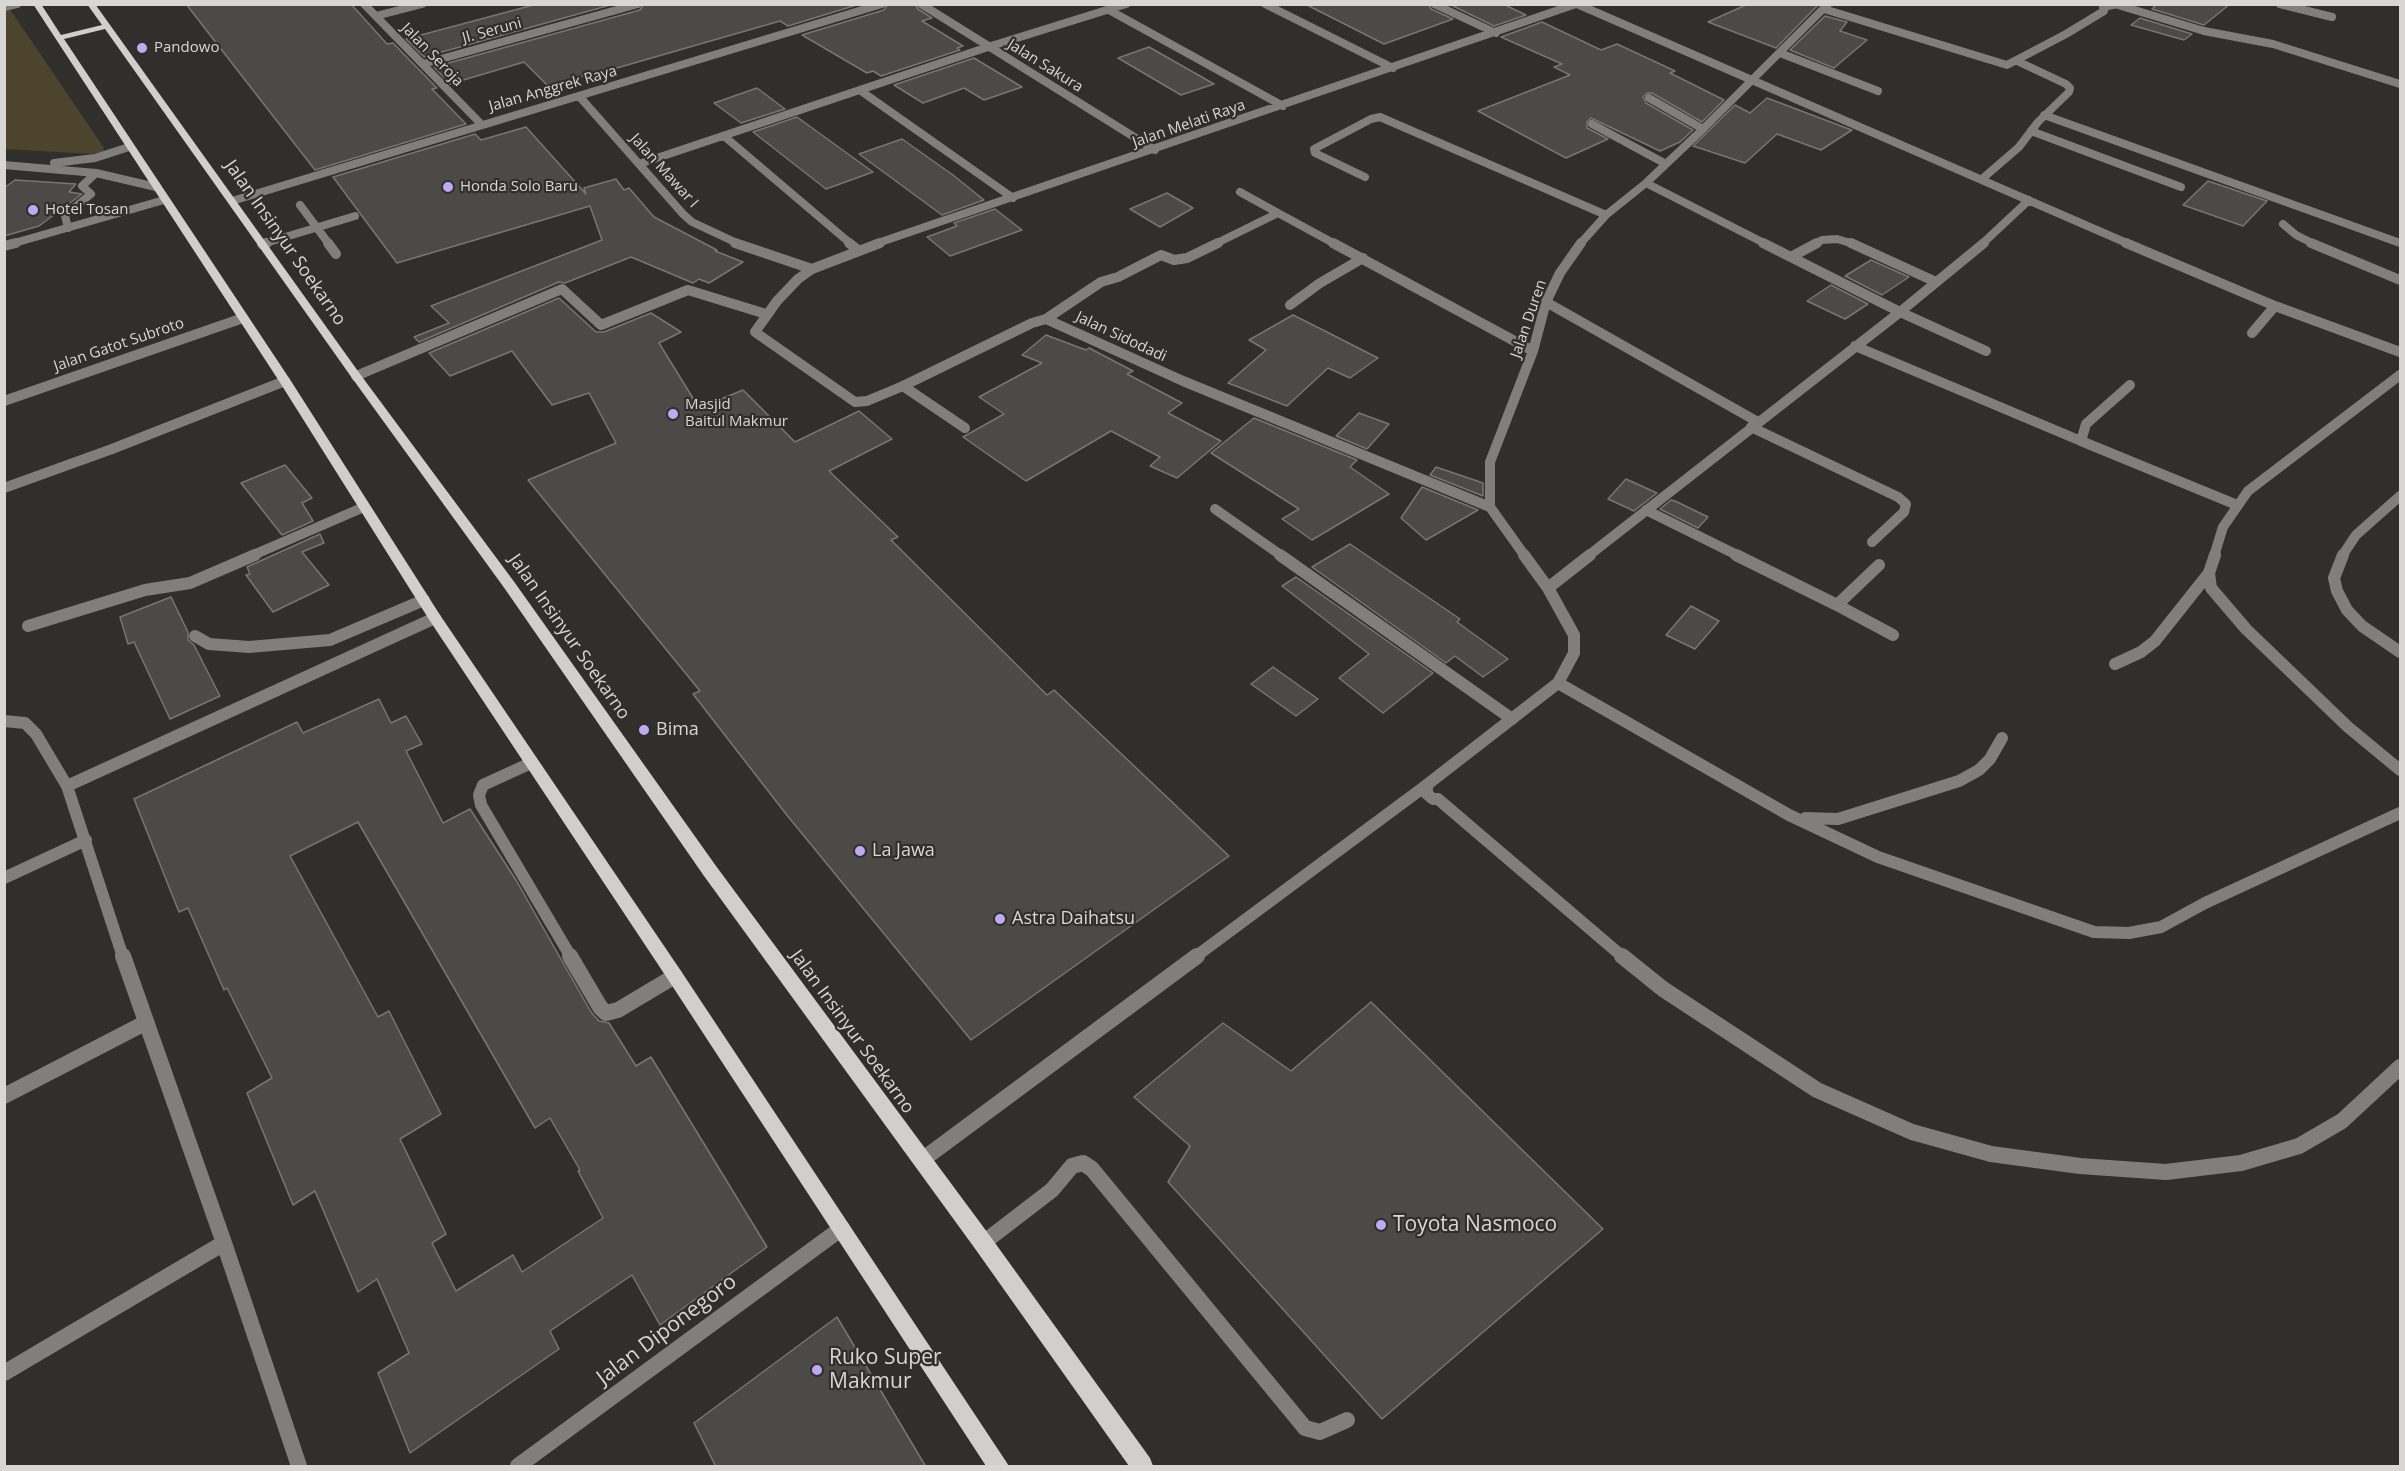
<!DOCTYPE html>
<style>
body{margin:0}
#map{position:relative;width:2405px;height:1471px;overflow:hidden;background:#302f2b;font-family:"Open Sans",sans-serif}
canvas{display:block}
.frame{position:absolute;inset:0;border:6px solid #d8d7d4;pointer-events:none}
</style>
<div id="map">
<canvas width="2405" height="1471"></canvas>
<div class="frame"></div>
</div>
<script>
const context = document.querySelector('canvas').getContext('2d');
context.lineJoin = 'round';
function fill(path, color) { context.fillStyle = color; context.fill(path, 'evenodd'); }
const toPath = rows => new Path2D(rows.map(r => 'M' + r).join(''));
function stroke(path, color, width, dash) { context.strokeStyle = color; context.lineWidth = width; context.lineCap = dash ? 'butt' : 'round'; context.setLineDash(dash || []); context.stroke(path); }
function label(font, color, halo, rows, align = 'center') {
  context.font = font + ' "Open Sans",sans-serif'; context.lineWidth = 4.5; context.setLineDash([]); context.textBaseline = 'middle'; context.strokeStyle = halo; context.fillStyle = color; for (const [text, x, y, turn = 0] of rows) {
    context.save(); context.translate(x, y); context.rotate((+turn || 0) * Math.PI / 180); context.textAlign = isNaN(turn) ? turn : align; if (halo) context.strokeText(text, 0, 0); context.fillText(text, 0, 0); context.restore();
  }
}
fill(toPath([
 [4,5,7,5,104,148,103,152,92,154,5,149]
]), '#4d442d');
const building = toPath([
 [186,4,351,4,387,44,393,43,437,88,432,89,466,124,315,170,186,4],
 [537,4,614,4,424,57,406,39,537,4],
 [644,4,860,4,788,26,780,21,589,76,587,75,548,86,524,62,450,84,434,67,640,10,644,4],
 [888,4,915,4,918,9,932,18,922,21,963,46,957,48,960,50,881,76,873,71,867,73,802,35,884,10,888,4],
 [1305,4,1428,4,1431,9,1453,19,1384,44,1305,4],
 [1449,4,1503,4,1526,15,1494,26,1449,4],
 [1748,4,1819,4,1776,48,1708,22,1748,4],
 [2157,4,2230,4,2204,25,2152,9,2157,4],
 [1825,16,1847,22,1840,31,1867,40,1834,68,1790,50,1825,16],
 [2140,18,2192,34,2184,40,2131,25,2140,18],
 [1542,22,1601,50,1617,44,1675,71,1670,73,1724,100,1702,122,1652,93,1647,93,1643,97,1646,103,1693,130,1680,142,1660,151,1591,118,1587,122,1587,128,1608,139,1566,158,1478,111,1570,75,1554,67,1562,64,1501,37,1542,22],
 [1149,47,1214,84,1181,95,1118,58,1149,47],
 [974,58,1022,87,984,100,964,88,923,103,894,85,974,58],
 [757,88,785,109,741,123,714,103,757,88],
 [1767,98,1849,129,1852,130,1821,150,1777,134,1745,163,1693,146,1735,105,1750,113,1767,98],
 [797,117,873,172,826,189,753,132,797,117],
 [526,127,586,194,584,188,616,179,624,190,629,188,654,217,717,250,715,251,743,262,709,283,699,279,693,283,631,257,565,283,559,282,419,342,414,337,449,323,431,306,602,240,590,206,397,263,333,177,475,134,481,140,526,127],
 [902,139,953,175,984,200,942,215,859,154,902,139],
 [15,180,76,184,69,192,82,194,39,226,4,236,4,188,15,180],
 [2208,181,2267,201,2243,226,2183,205,2208,181],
 [1167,193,1193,208,1160,227,1130,209,1167,193],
 [995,209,1022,230,950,256,927,237,957,226,954,223,995,209],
 [1871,260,1909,277,1882,295,1845,276,1871,260],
 [1831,285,1868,304,1845,319,1807,301,1831,285],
 [559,298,596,332,604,332,651,313,681,332,659,343,699,408,743,390,795,442,859,411,892,439,829,471,898,537,891,540,1047,695,1054,690,1229,856,971,1040,786,814,693,694,700,691,528,480,616,443,589,393,552,405,512,351,450,376,429,353,559,298],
 [1293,315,1319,328,1378,358,1350,378,1328,368,1287,406,1228,383,1266,350,1249,340,1293,315],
 [1046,335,1086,350,1089,348,1133,371,1127,374,1182,403,1168,413,1221,441,1177,478,1150,466,1160,457,1111,431,1026,481,963,437,1004,414,979,397,1042,363,1022,355,1046,335],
 [1359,413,1389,424,1367,449,1336,436,1359,413],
 [1254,418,1357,460,1350,467,1389,494,1312,540,1282,519,1299,509,1211,453,1254,418],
 [285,465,312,498,302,503,313,521,282,535,241,483,285,465],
 [1436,467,1483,483,1483,496,1430,475,1436,467],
 [1626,479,1657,493,1634,511,1608,499,1626,479],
 [1422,487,1478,510,1426,540,1401,518,1422,487],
 [1671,500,1675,501,1708,517,1698,528,1660,509,1671,500],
 [320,534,324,543,302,552,329,585,273,612,246,575,250,574,247,567,320,534],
 [1350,544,1460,619,1457,622,1508,659,1483,677,1455,656,1446,663,1312,567,1350,544],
 [1296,577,1433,673,1383,713,1339,678,1369,654,1282,586,1296,577],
 [171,597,188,632,188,640,194,645,220,696,170,719,134,642,128,644,120,617,171,597],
 [1691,606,1719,621,1695,649,1666,635,1691,606],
 [1273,667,1318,699,1296,716,1251,684,1273,667],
 [379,699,391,723,406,716,422,744,406,751,443,823,470,809,516,880,591,1012,599,1021,609,1023,636,1066,651,1057,767,1247,660,1325,632,1275,550,1331,559,1349,410,1453,378,1373,409,1353,377,1279,358,1292,315,1191,293,1205,247,1093,272,1078,227,988,224,990,188,908,179,912,134,799,297,722,303,733,379,699],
 [358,822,535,1128,550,1118,580,1170,578,1171,603,1218,522,1272,513,1255,456,1291,432,1243,446,1234,400,1139,441,1114,389,1011,378,1017,290,856,358,822],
 [1371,1002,1603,1229,1382,1419,1168,1182,1190,1146,1134,1097,1223,1023,1291,1071,1371,1002],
 [837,1317,926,1467,716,1467,694,1423,837,1317]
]);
fill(building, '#4c4a46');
stroke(building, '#777671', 1.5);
stroke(toPath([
 [4,7,17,4],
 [2031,131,2181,187],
 [300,205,329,244],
 [2283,224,2296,235,2314,244],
 [68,228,65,215,91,194,82,186,96,173],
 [262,244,355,216]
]), '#807f7d', 8);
stroke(toPath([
 [328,243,336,254],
 [2311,243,2400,280],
 [262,244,267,243],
 [903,386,965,428]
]), '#807f7d', 10);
stroke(toPath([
 [195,636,209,644,249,647,330,640,424,600],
 [531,763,483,785,479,795,481,805,571,957]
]), '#807f7d', 12);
stroke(toPath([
 [570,956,600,1007,606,1013,618,1010,675,976],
 [983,1243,1052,1190,1072,1166,1083,1163,1092,1169,1305,1428,1320,1432,1347,1420]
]), '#807f7d', 16);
stroke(toPath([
 [364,4,481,124],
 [921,4,1155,150],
 [1265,4,1393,68],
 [1434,4,1496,33],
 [1577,4,2129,244],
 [2280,4,2332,17],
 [2118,5,2204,31,2273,44,2400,84],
 [1824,9,2007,65,2066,34,2104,11,2103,7,2118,4],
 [1109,10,1283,106],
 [376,16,422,4],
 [1780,53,1878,91],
 [423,64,638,4],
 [861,91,1013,198],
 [579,96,683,214,692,222,739,244],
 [1649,98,1703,129],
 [2044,115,2400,243],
 [1592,124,1666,164],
 [724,136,851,244],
 [54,163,95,158,129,147],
 [639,164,988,47,1126,4],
 [4,165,96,173,156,187],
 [1365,177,1315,153,1314,149,1371,119,1380,117,1606,215],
 [1982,179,2019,147,2038,122,2069,92,2070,88,2066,84,2017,61],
 [1646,183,1766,244],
 [1240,192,1278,213],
 [232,201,882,4],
 [11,244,164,200],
 [875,244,1576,4],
 [1215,244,1278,213,1335,244],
 [1580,244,1606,215,1646,183,1703,129,1828,4],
 [1815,244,1822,240,1837,239,1854,244],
 [1982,244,2029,200]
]), '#807f7d', 8);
stroke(toPath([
 [735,243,812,269],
 [849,243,858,250],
 [880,243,812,269,798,279,777,301,755,332,855,402,867,401,903,386,1032,323,1046,319,1183,381,1490,507],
 [1333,243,1533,351],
 [1763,243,1900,312,1986,351],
 [1851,243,1936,282],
 [2126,243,2275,306,2400,352],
 [4,246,16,243],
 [1791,257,1817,243],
 [1546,302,1758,422],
 [1290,305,1320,283,1363,258],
 [1046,319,1101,282,1118,277,1161,255,1174,260,1187,258,1218,243],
 [2252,333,2275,306],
 [1855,346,2081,441],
 [356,376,562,289,601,325,688,290,766,314],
 [2130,385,2086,424,2081,441,2237,505],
 [4,401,243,318],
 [1751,427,1898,497,1906,504,1904,512,1872,542],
 [4,488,112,449,285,381],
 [1215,509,1282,556],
 [1646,510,1739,556],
 [251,556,364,507],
 [1525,556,1490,507,1490,462,1533,351,1546,302,1560,273,1581,243],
 [1588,556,1900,312,1984,243],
 [2214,556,2223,527,2248,491,2400,375],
 [2342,556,2356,535,2400,496]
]), '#807f7d', 10);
stroke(toPath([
 [1280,555,1512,719],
 [1736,555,1837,605,1879,565],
 [2215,555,2209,573,2211,588,2246,629,2348,727,2400,770],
 [2343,555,2334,578,2337,591,2347,610,2362,626,2400,652],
 [1548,588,1590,555],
 [1837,605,1893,635],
 [28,626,145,590,190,583,255,555],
 [2115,664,2141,652,2155,641,2209,573],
 [1558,683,1789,815,1878,857,2094,932,2129,933,2161,927,2205,903,2400,813],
 [4,721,25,723,36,734,67,786],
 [1427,789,1426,793,1433,799,1438,799,1623,957],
 [1805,818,1838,819,1959,781,1979,770,1990,759,2002,738],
 [4,878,86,840],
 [123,957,67,786,435,618],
 [1195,957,1424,787,1558,683,1574,653,1574,635,1548,588,1524,555]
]), '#807f7d', 12);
stroke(toPath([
 [123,956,224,1243,299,1466],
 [1622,956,1663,989,1817,1090,1912,1132,1991,1154,2080,1166,2166,1172,2241,1163,2299,1146,2342,1121,2400,1067],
 [4,1096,145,1023],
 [922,1160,1197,956],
 [4,1373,224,1243],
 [518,1466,842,1228]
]), '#807f7d', 16);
fill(toPath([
 [33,4,41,4,61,35,102,25,87,4,95,4,360,374,515,583,716,866,990,1236,1150,1458,1153,1466,1129,1466,976,1250,704,876,505,589,352,378,105,29,64,39,291,381,440,615,681,971,1009,1466,986,1466,669,981,430,621,279,381,33,4]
]), '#d1cfcb');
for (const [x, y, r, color] of [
 [142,48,6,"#c1a8f3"],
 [448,187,6,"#c1a8f3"],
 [33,210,6,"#c1a8f3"],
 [673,414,6,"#c1a8f3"],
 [644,730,6,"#c1a8f3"],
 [860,851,6,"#c1a8f3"],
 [1000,919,6,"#c1a8f3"],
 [1381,1225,6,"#c1a8f3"],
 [817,1370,6,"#c1a8f3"]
]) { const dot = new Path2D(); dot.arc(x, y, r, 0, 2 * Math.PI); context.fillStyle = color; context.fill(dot); stroke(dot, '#302f2b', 2); }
label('15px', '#d8d7d4', '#302f2b', [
 ["Jl. Seruni",492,31,-15],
 ["Jalan Seroja",432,55,46],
 ["Jalan Sakura",1045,66,32],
 ["Jalan Anggrek Raya",553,89,-16],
 ["Jalan Melati Raya",1189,124,-19],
 ["Jalan Mawar I",664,171,48],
 ["Jalan Duren",1529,319,-71],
 ["Jalan Sidodadi",1121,337,25],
 ["Jalan Gatot Subroto",119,345,-19]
]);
label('15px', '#d8d7d4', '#302f2b', [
 ["Pandowo",154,48],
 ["Honda Solo Baru",460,187],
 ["Hotel Tosan",45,210],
 ["Masjid",685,405],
 ["Baitul Makmur",685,422]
], 'left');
label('18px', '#d8d7d4', '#302f2b', [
 ["Jalan Insinyur Soekarno",285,243,55],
 ["Jalan Insinyur Soekarno",569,637,55],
 ["Jalan Insinyur Soekarno",852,1032,54]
]);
label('18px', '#d8d7d4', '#302f2b', [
 ["Bima",656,730],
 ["La Jawa",872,851],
 ["Astra Daihatsu",1012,919]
], 'left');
label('21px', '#d8d7d4', '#302f2b', [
 ["Toyota Nasmoco",1393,1225],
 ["Ruko Super",829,1358],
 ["Makmur",829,1382]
], 'left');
label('21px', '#d8d7d4', '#302f2b', [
 ["Jalan Diponegoro",667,1330,-37]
]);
</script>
